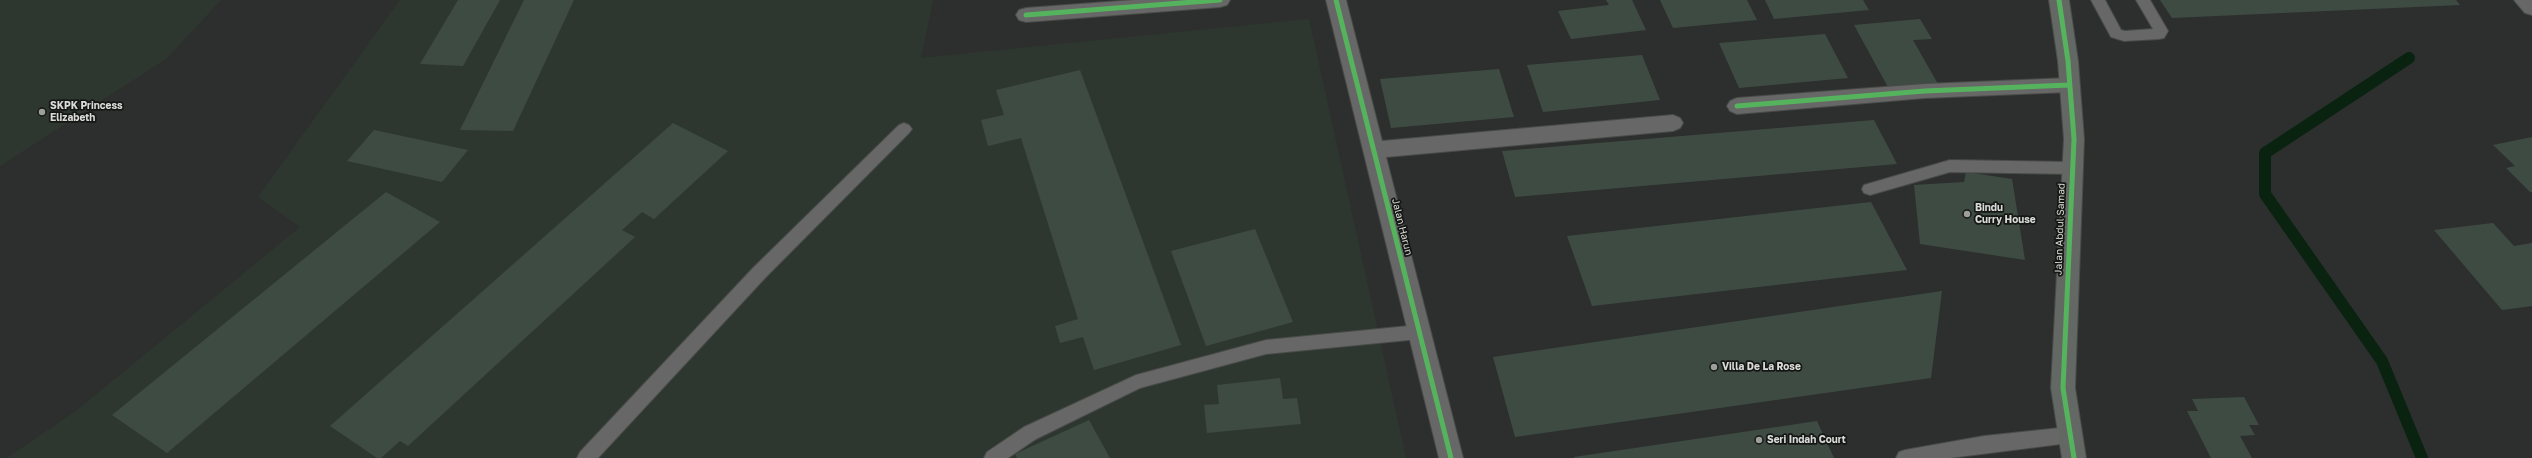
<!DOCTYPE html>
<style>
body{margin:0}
canvas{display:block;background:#2c2f2d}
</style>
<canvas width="2532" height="458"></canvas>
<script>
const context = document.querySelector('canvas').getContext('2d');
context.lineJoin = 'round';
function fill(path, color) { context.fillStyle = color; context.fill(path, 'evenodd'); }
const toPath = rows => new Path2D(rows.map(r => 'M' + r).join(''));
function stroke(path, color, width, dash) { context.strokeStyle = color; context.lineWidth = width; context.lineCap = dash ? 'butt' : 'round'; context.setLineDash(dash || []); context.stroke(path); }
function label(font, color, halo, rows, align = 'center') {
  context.font = font + ' "Golos Text",sans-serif'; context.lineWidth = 3.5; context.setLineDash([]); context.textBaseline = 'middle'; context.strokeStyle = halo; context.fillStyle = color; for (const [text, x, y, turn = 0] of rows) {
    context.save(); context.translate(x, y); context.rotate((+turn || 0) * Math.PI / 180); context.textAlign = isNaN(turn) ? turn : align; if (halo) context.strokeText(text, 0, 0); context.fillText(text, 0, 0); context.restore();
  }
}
fill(toPath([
 [0,0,221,0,166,59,0,166],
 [400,0,933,0,921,58,1309,19,1406,458,7,458,76,411,300,227,258,197]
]), '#2e372f');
stroke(toPath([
 [2409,58,2265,153,2265,194,2382,361,2422,458]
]), '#0a2310', 12);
fill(toPath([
 [458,0,500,0,463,66,420,64],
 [524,0,574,0,513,131,460,130],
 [1606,0,1632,0,1646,30,1571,39,1558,11,1609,5],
 [1660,0,1747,0,1757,20,1673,28],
 [1765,0,1863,0,1869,10,1774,19],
 [2160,0,2456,0,2460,5,2172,18],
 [1920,19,1932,39,1913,40,1938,84,1889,89,1854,25],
 [1825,34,1848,78,1739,88,1719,43],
 [1642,55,1660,100,1543,112,1527,65],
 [1499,69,1514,117,1391,128,1380,79],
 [1080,70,1181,345,1094,370,1083,337,1060,343,1055,326,1078,319,1021,138,988,146,981,120,1004,115,996,90],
 [1874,120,1897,164,1515,197,1502,151],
 [673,123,728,151,654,219,642,212,622,230,635,237,408,446,400,441,381,458,377,458,330,426],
 [374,130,468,150,442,182,347,161],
 [2532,137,2532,192,2530,192,2506,168,2515,166,2493,145],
 [1966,172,2012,179,2025,260,1920,244,1914,185,1964,182],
 [386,192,440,222,167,453,112,415],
 [1871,202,1907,270,1592,306,1567,236],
 [2493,223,2514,246,2532,243,2532,306,2502,310,2434,230],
 [1255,229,1293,322,1206,346,1171,251],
 [1942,291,1931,378,1515,437,1493,357],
 [1280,378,1283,399,1297,398,1301,424,1207,433,1204,405,1219,404,1217,385],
 [2244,397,2259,425,2249,425,2255,435,2240,436,2252,458,2211,458,2187,411,2198,411,2192,399],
 [1089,420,1110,458,1017,458,1015,454],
 [1817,421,1834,458,1574,458,1574,457]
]), '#3e4b42');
const lane = toPath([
 [2091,0,2105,0,2121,30,2125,31,2153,29,2136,0,2150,0,2168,31,2164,38,2159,39,2124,41,2111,37,2091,0],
 [904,123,909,125,912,129,909,133,765,278,598,458,577,458,580,452,753,268,899,125,904,123],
 [1950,160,2071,162,2076,164,2079,168,2076,172,2071,174,1950,172,1870,195,1864,193,1862,189,1864,185,1950,160],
 [1419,325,1425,327,1427,332,1425,337,1419,339,1266,354,1140,388,1036,439,1008,458,984,458,987,452,1024,427,1136,375,1266,340,1419,325],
 [2069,427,2075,429,2078,435,2075,441,2069,443,1950,458,1896,458,1899,452,1905,450,1984,436,2069,427]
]);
const street = toPath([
 [1134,0,1230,0,1227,5,1220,7,1026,22,1019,20,1016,15,1019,10,1026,8,1134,0],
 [1326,0,1346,0,1382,141,1673,115,1680,118,1683,123,1680,128,1673,131,1386,157,1463,458,1439,458,1326,0],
 [2514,0,2532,0,2532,15,2525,13,2514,0],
 [2069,78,2076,80,2079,85,2076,90,2069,92,1925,98,1737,114,1730,111,1727,106,1730,101,1737,98,1925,84,2069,78]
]);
const secondary = toPath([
 [2049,0,2069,0,2078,61,2084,139,2075,388,2086,458,2062,458,2051,388,2064,139,2058,61,2049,0]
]);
stroke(lane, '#484b48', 2);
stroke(street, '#484b48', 2);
stroke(secondary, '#484b48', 2);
fill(lane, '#666766');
fill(street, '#666766');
fill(secondary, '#636864');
stroke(toPath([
 [1336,0,1451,458],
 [2059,0,2068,61,2074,139,2063,388,2074,458],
 [1026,15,1220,0],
 [1737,106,1925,91,2069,85]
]), '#56b35d', 5);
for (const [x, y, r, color] of [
 [42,112,4,"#9c9f9c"],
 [1967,214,4,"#9c9f9c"],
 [1714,367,4,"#9c9f9c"],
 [1759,440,4,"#9c9f9c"]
]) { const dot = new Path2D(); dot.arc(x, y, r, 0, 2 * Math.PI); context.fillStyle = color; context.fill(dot); stroke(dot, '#151715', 1.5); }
label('bold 10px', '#d8dbd8', '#151715', [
 ["SKPK Princess",50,106],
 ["Elizabeth",50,118],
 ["Bindu",1975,208],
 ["Curry House",1975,220],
 ["Villa De La Rose",1722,367],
 ["Seri Indah Court",1767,440]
], 'left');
label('10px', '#d8dbd8', '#151715', [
 ["Jalan Harun",1402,227,76],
 ["Jalan Abdul Samad",2060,229,-88]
]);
</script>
